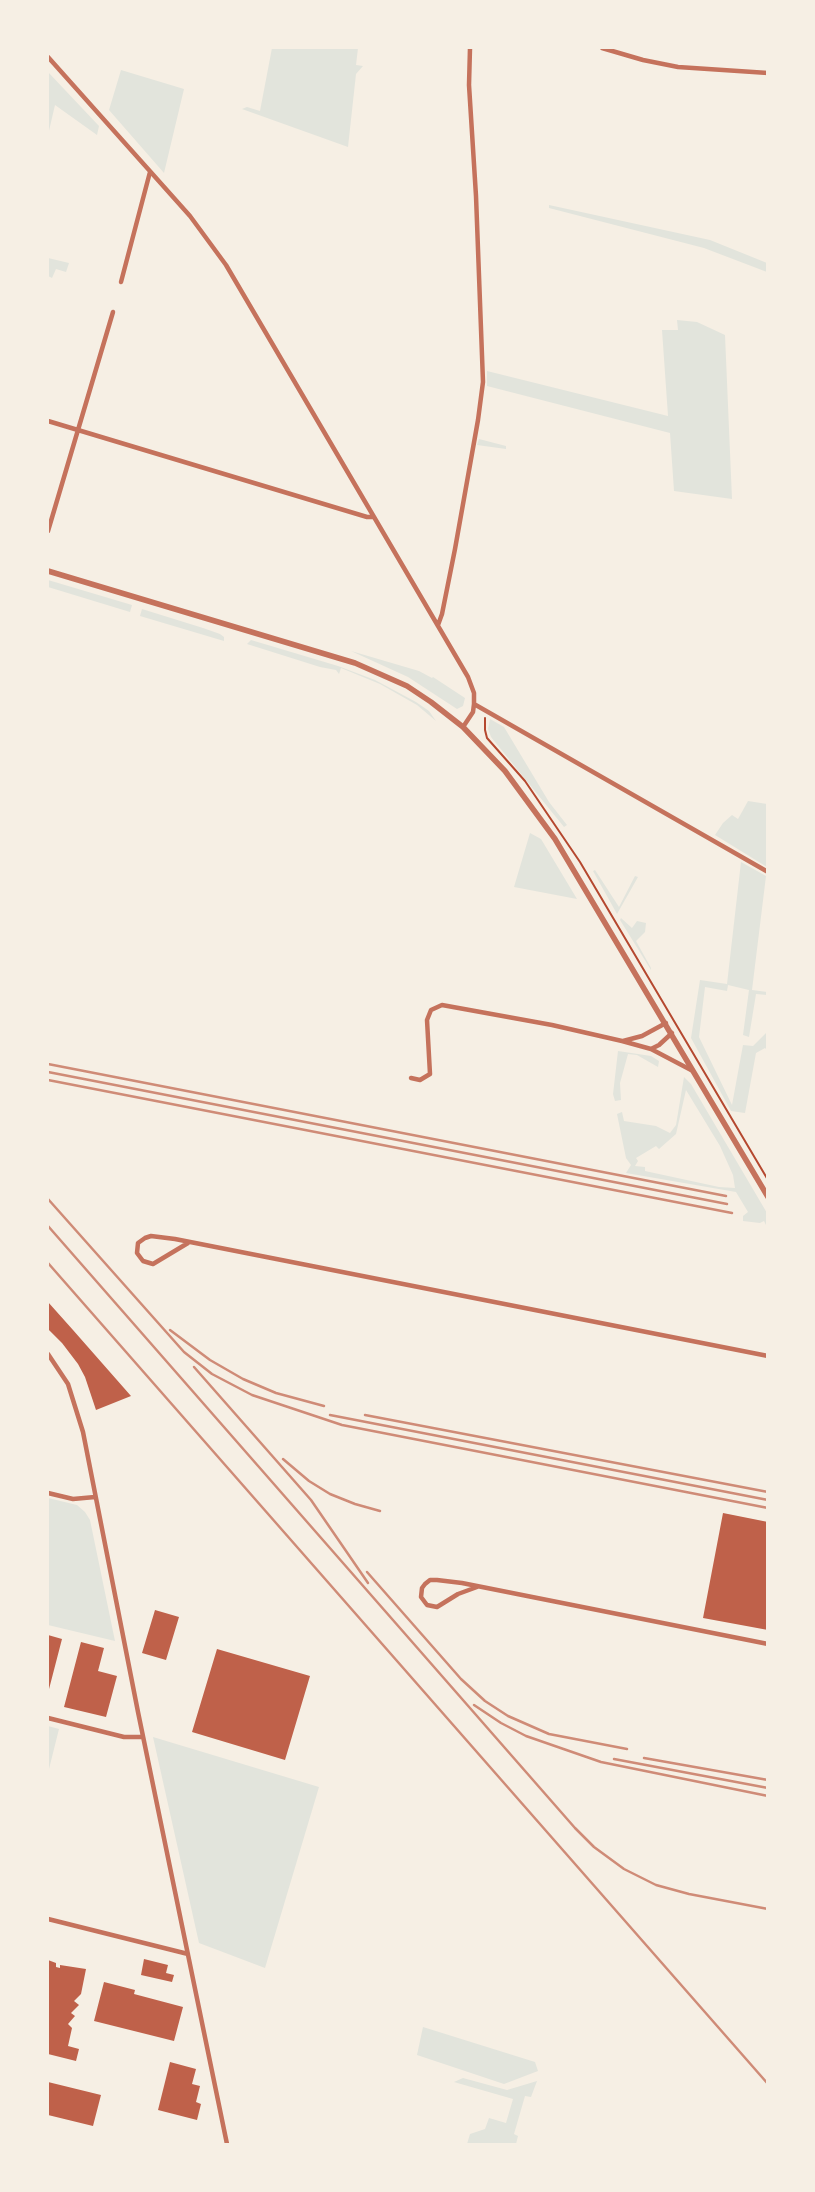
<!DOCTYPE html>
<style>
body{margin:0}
#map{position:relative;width:815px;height:2192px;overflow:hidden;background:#f6efe4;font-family:Barlow,sans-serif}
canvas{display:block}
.frame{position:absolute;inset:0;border:49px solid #f6efe4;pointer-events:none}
</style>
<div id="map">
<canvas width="815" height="2192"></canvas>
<div class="frame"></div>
</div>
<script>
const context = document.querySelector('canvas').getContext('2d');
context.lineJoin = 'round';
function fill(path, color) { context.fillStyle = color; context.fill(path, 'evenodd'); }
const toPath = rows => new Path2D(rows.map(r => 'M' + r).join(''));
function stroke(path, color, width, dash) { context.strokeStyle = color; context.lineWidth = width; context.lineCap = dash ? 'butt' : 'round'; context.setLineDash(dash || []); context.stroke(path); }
fill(toPath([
 [272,48,358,48,356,65,363,66,356,74,348,147,242,109,247,107,260,111],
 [121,70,184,89,164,173,109,110],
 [48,72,99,126,97,135,55,105,48,135],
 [549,205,710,240,767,263,767,272,704,248,549,208],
 [48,258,69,263,66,272,56,269,52,278,48,276],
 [677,320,697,322,725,335,732,499,674,491,670,433,487,386,487,371,668,416,662,330,678,330],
 [479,439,506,446,506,449,477,445],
 [48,580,132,605,130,612,48,587],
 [142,609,203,628,220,634,224,637,224,641,140,616],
 [251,640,338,666,375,680,416,702,429,711,436,721,417,705,380,684,341,668,339,674,336,670,320,667,247,644],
 [351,651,419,671,432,678,433,677,465,698,463,706,457,709,408,677],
 [490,719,504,727,549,802,567,825,564,827,491,737,488,729],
 [748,801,767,804,767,867,715,835,723,823,732,815,738,819],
 [530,833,541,839,577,899,514,887],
 [741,862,766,876,752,990,767,992,767,995,756,994,749,1037,743,1035,749,990,728,985,727,991,705,987,699,1037,732,1105,743,1045,753,1046,767,1032,767,1050,765,1048,756,1053,745,1113,731,1111,691,1038,700,980,727,984],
 [595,870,619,907,635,876,638,877,617,914,593,871],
 [621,918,632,928,637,921,646,923,645,932,636,941,651,968,651,970,620,920],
 [618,1051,651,1056,659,1061,658,1067,637,1055,628,1054,620,1083,621,1100,615,1101,613,1094],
 [684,1077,691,1084,767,1213,767,1227,764,1221,760,1223,743,1221,743,1216,748,1212,736,1192,626,1173,631,1165,626,1158,617,1114,622,1112,624,1121,656,1126,670,1133,676,1125],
 [686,1090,720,1146,733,1175,735,1188,719,1187,645,1171,645,1167,635,1166,638,1161,636,1158,656,1146,659,1149,676,1134],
 [48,1498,77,1505,85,1512,90,1520,115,1641,48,1625],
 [48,1726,59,1729,48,1773],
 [153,1737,319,1787,265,1968,199,1943],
 [423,2027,535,2062,538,2071,504,2084,417,2055],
 [463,2078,507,2090,537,2081,531,2097,525,2096,514,2134,518,2136,516,2144,467,2144,470,2134,485,2129,489,2118,506,2123,513,2099,454,2082]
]), '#e2e4dc');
fill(toPath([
 [48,1302,73,1330,131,1396,96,1410,85,1377,78,1364,62,1343,48,1329],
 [723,1513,768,1522,768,1630,703,1618],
 [155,1610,179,1617,166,1660,142,1653],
 [48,1635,62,1639,48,1693],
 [81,1642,104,1648,98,1671,117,1676,106,1717,64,1707],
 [217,1649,310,1676,285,1760,192,1732],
 [144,1959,168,1965,166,1973,174,1975,172,1982,141,1975],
 [48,1960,56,1963,56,1967,60,1968,60,1965,86,1969,81,1994,74,2001,79,2005,71,2013,75,2016,68,2024,72,2028,68,2046,79,2049,76,2061,48,2054],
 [104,1982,135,1990,134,1994,183,2007,174,2041,94,2021],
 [170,2062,196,2069,192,2084,200,2086,196,2102,201,2104,197,2120,158,2110],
 [48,2082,101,2095,93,2126,48,2115]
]), '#bf614a');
stroke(toPath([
 [485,718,485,730,487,738,525,781,580,862,768,1180]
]), '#b5482f', 2);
stroke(toPath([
 [602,48,643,60,678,67,768,73],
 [48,57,190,216,226,265,468,677,474,693,474,704,473,712,463,727],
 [121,282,150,172],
 [48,421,367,517,374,517],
 [48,531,113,312],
 [438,625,442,614,455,549,478,420,483,382,476,196,469,85,470,48],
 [474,704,768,872],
 [623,1041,642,1036,666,1023],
 [651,1049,659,1045,672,1033],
 [411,1078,420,1080,430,1074,427,1020,431,1010,442,1005,552,1025,622,1041,651,1049,691,1070],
 [188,1243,153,1264,143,1261,137,1253,138,1243,145,1238,151,1236,175,1239,768,1356],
 [48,1354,68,1384,83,1432,138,1712,227,2144],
 [48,1493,73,1499,95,1497],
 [477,1587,458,1594,437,1607,427,1605,421,1597,422,1588,425,1584,430,1580,437,1580,462,1583,768,1644],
 [48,1718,124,1737,143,1737],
 [48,1919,188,1954]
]), '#c5725c', 4.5);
stroke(toPath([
 [48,571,355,663,407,686,431,702,463,727,505,771,555,839,768,1197]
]), '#c5725c', 5.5);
stroke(toPath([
 [48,1064,726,1196],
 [48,1072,727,1204],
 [48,1080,732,1213],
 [48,1199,184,1352,212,1374,252,1395,342,1425,768,1508],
 [48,1226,575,1828,594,1847,624,1869,656,1885,689,1894,768,1909],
 [48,1263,768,2084],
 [170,1330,210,1360,243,1379,276,1393,324,1406],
 [194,1367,311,1500,368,1583],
 [330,1415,768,1500],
 [365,1415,768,1492],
 [283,1459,309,1481,330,1494,355,1504,380,1511],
 [367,1572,461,1679,485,1701,508,1716,549,1734,627,1749],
 [474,1705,501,1723,526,1736,601,1762,768,1796],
 [644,1758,768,1780],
 [614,1759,768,1788]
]), '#cf8b77', 2.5);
</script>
